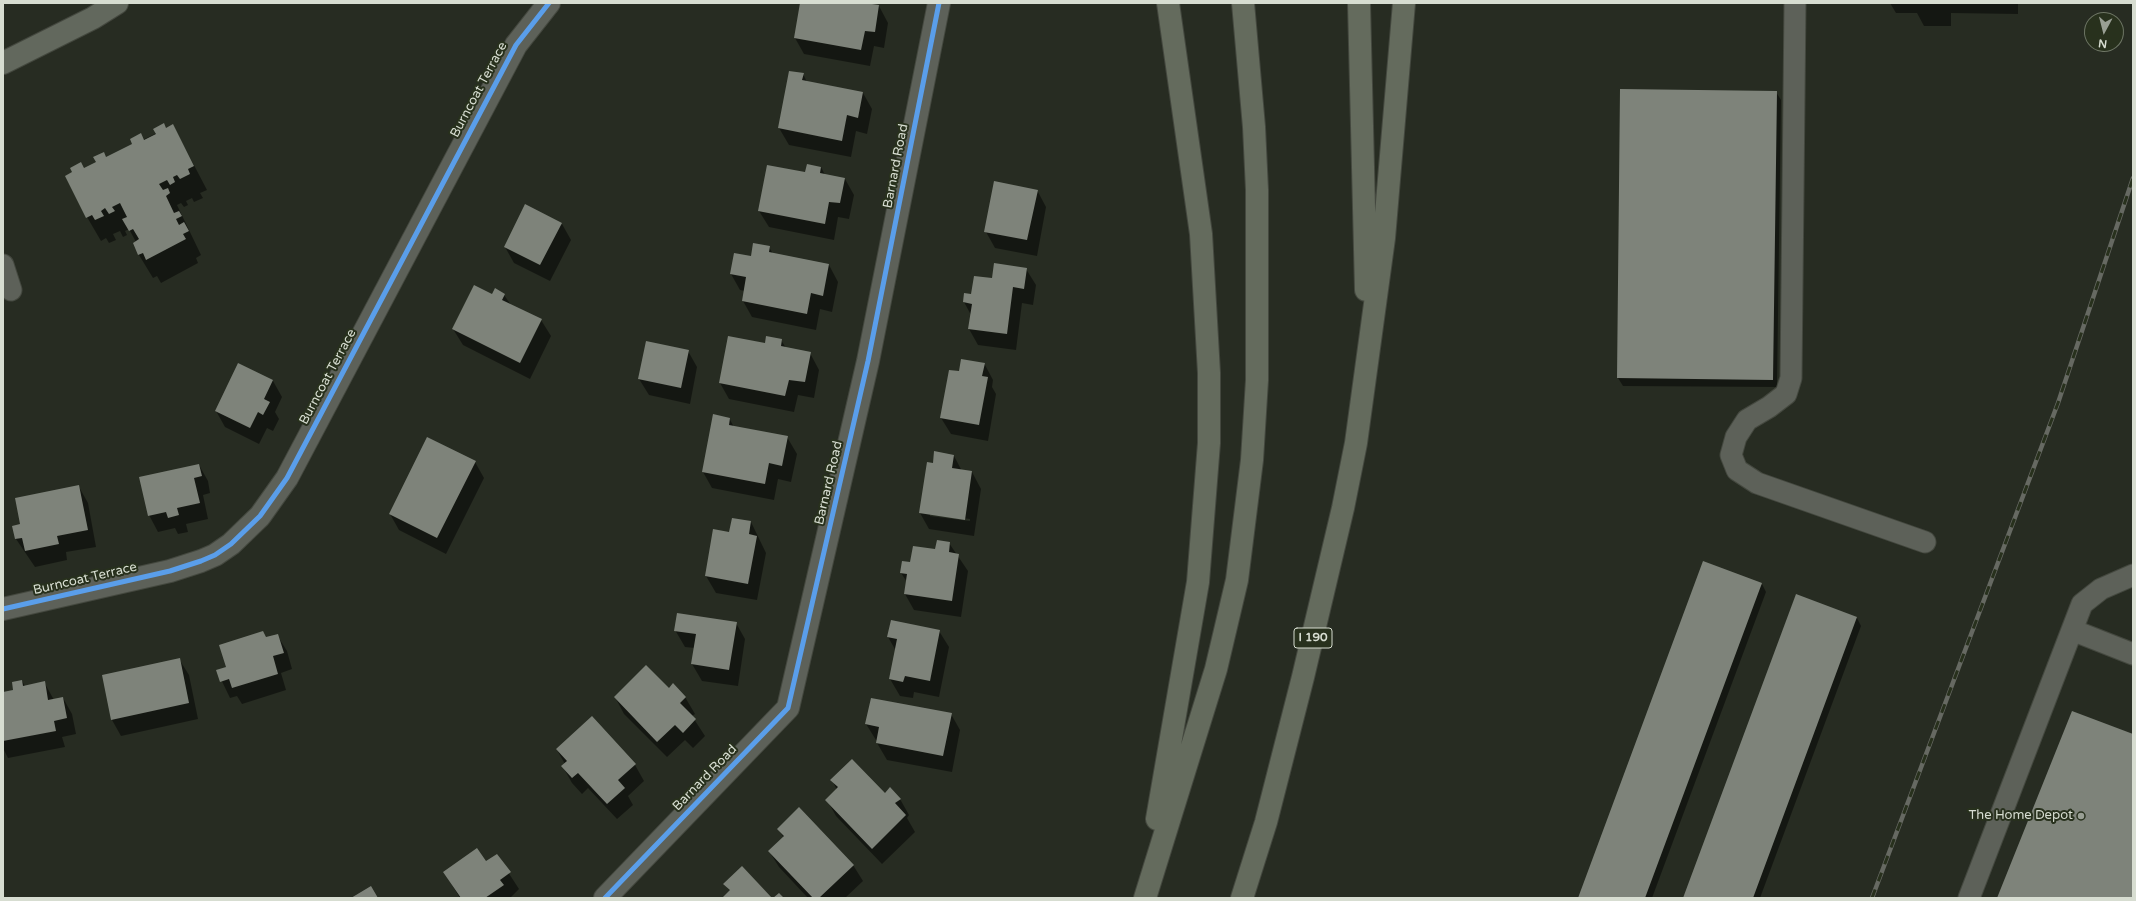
<!DOCTYPE html>
<style>
body{margin:0}
#map{position:relative;width:2136px;height:901px;overflow:hidden;background:#272c22;font-family:"Varela Round",sans-serif}
canvas{display:block}
.frame{position:absolute;inset:0;border:4px solid #d7ddd1;pointer-events:none}
.north{position:absolute;left:2084px;top:12px;width:40px;height:40px;box-sizing:border-box;background:#28311d;border:1px solid #6e7665;border-radius:50%;rotate:187deg;font-size:11px;font-weight:700;line-height:16px;text-align:center;color:#d7ddd1}
.north::after{content:'';display:block;margin:auto;width:14px;height:18px;background:#999f94;clip-path:polygon(50% 0,100% 100%,50% 72%,0 100%)}
</style>
<div id="map">
<canvas width="2136" height="901"></canvas>
<div class="frame"></div>
<div class="north">N</div>
</div>
<script>
const context = document.querySelector('canvas').getContext('2d');
context.lineJoin = 'round';
function fill(path, color) { context.fillStyle = color; context.fill(path, 'evenodd'); }
const toPath = rows => new Path2D(rows.map(r => 'M' + r).join(''));
function stroke(path, color, width, dash) { context.strokeStyle = color; context.lineWidth = width; context.lineCap = dash ? 'butt' : 'round'; context.setLineDash(dash || []); context.stroke(path); }
function label(font, color, halo, rows, align = 'center') {
  context.font = font + ' "Varela Round",sans-serif'; context.lineWidth = 4; context.setLineDash([]); context.textBaseline = 'middle'; context.strokeStyle = halo; context.fillStyle = color; for (const [text, x, y, turn = 0] of rows) {
    context.save(); context.translate(x, y); context.rotate((+turn || 0) * Math.PI / 180); context.textAlign = isNaN(turn) ? turn : align; if (halo) context.strokeText(text, 0, 0); context.fillText(text, 0, 0); context.restore();
  }
}
fill(toPath([
 [801,3,859,3,879,6,888,23,884,48,874,46,870,66,804,54,795,38],
 [1890,3,2018,3,2018,14,1951,13,1951,26,1924,26,1917,13,1896,13],
 [803,74,807,82,863,93,872,109,867,134,856,131,851,157,789,145,779,128],
 [1776,92,1781,100,1777,387,1623,386,1618,378],
 [173,125,207,190,200,193,203,198,194,202,192,198,186,201,188,205,184,207,181,203,177,205,201,255,196,258,198,263,161,283,157,276,153,278,139,255,134,243,136,242,129,229,125,231,127,235,123,237,120,231,113,234,116,240,109,243,106,238,101,241,87,217,84,169],
 [821,167,825,175,845,179,854,195,849,219,838,217,834,240,769,227,759,211,806,173],
 [1037,190,1046,207,1037,256,995,248,986,232],
 [562,224,571,240,550,281,514,263,505,247],
 [769,247,773,254,829,265,838,282,832,312,820,309,816,330,752,317,743,301,745,291,740,290,731,274,752,257],
 [1026,269,1036,285,1033,305,1022,303,1016,350,978,345,969,329,971,315,964,302,965,294,972,295,993,280],
 [493,295,504,295,511,305,541,320,551,336,530,379,463,345,453,329],
 [781,340,786,348,810,353,819,370,814,398,798,395,794,412,729,399,720,383,766,344],
 [688,351,697,367,690,404,649,395,639,379],
 [984,363,993,380,992,387,996,394,988,441,951,434,941,418,960,372],
 [238,364,273,381,282,397,275,412,279,419,273,431,267,428,259,444,225,427,216,411],
 [729,418,734,427,787,437,797,454,791,482,778,479,774,500,712,488,703,472],
 [954,456,962,471,972,472,981,489,974,536,929,529,920,513,933,464],
 [930,514,970,519,970,521,930,516],
 [475,462,484,478,446,554,399,530,390,514],
 [199,465,208,481,210,493,203,495,208,519,186,524,188,532,178,534,175,528,158,532,149,515],
 [79,487,88,503,96,547,66,552,67,560,35,567,16,539,21,525],
 [751,522,766,553,757,600,716,593,706,576,730,533],
 [949,543,968,571,961,617,914,610,905,594,907,582,901,573,911,563],
 [1762,584,1766,592,1652,898,1579,898],
 [1796,595,1857,618,1861,626,1760,898,1684,898],
 [891,621,939,631,949,647,939,697,914,692,913,698,900,696,890,679,896,651,888,637],
 [736,623,745,639,738,686,702,681,692,664,695,648,685,647,675,630],
 [277,635,287,651,292,669,281,673,286,690,242,704,237,696,230,698,217,671,227,667],
 [179,659,189,675,198,719,121,736,112,720],
 [22,681,25,686,44,682,54,700,63,698,72,714,76,734,62,737,65,747,8,758,3,748,3,693,14,691],
 [669,690,685,697,695,714,692,716,705,736,693,748,685,740,667,757,624,714,615,697],
 [951,714,960,730,952,772,887,760,877,743,878,741,876,740,866,724],
 [557,750,635,765,644,781,628,796,633,805,617,819,588,788,582,794,572,783,563,767,565,764],
 [832,780,900,799,909,815,907,818,915,832,882,864,836,816,827,800,837,790],
 [778,829,853,865,863,881,845,898,808,898,779,867,769,851,784,838],
 [497,855,519,889,510,898,460,898,444,872,486,862]
]), '#0007');
fill(toPath([
 [800,3,865,3,879,5,875,32,865,31,861,50,794,38],
 [789,71,804,73,802,80,863,92,858,118,847,115,842,141,778,128],
 [1620,89,1777,91,1773,380,1617,378],
 [164,123,166,128,173,124,194,166,188,169,190,174,180,179,177,175,173,177,175,182,170,185,167,180,159,184,163,190,168,188,170,193,166,196,174,213,179,211,182,216,176,219,179,225,184,222,189,231,183,234,186,239,146,260,143,253,138,255,133,243,139,239,133,229,129,231,122,219,127,217,120,203,112,207,115,211,109,214,105,208,101,211,104,216,95,220,92,215,86,218,65,176,72,172,70,168,81,162,84,168,96,162,93,157,104,152,106,157,132,144,130,139,141,133,144,140,156,134,153,129],
 [807,164,821,167,820,173,845,178,840,203,829,202,825,224,758,211,767,165,805,172],
 [994,181,1038,190,1027,240,984,232],
 [525,204,562,223,540,265,504,247],
 [753,243,770,246,769,252,829,264,823,296,811,293,807,314,742,301,746,277,730,274,734,253,751,256],
 [994,263,1027,268,1024,289,1013,287,1007,334,968,329,972,304,963,302,964,293,971,294,974,276,992,278],
 [474,285,492,294,495,288,505,294,502,300,542,319,520,363,452,329],
 [728,336,765,343,766,336,782,339,781,346,811,352,805,382,789,380,785,396,719,383],
 [646,341,689,350,681,388,638,379],
 [961,359,985,363,982,376,988,377,979,425,940,418,949,370,959,371],
 [238,363,273,380,264,399,270,402,263,415,258,412,250,428,215,411],
 [713,414,730,418,729,425,788,436,782,466,769,463,765,484,702,472],
 [427,437,476,461,437,538,389,514],
 [934,451,954,455,952,468,972,471,965,520,919,513,927,462,933,463],
 [199,464,202,476,194,478,200,503,177,508,179,515,168,518,166,512,148,516,139,477],
 [79,485,88,530,57,536,59,544,25,551,22,538,15,539,12,526,20,524,15,498],
 [732,518,751,521,749,534,757,536,748,584,705,576,713,529,729,532],
 [937,540,950,542,949,552,959,554,952,601,904,594,907,574,900,573,902,561,910,562,913,546,935,549],
 [1703,561,1762,583,1645,898,1578,898],
 [1796,594,1857,617,1753,898,1683,898],
 [677,613,737,622,729,670,691,664,696,634,674,631],
 [891,620,940,630,930,681,905,676,903,682,889,679,897,639,887,637],
 [263,631,266,637,278,634,284,653,273,656,278,674,232,688,229,679,220,682,216,670,226,667,219,645],
 [180,658,189,703,111,720,102,675],
 [646,665,669,688,673,683,686,697,680,703,696,719,683,733,675,725,657,742,614,697],
 [22,680,23,686,45,681,48,700,63,697,67,718,54,721,56,731,3,741,3,692,13,690,12,682],
 [871,698,952,713,943,756,876,743,879,727,865,724],
 [2072,711,2133,734,2133,898,1997,898],
 [592,716,636,764,618,780,625,788,607,804,578,773,572,778,561,766,567,761,556,749],
 [852,759,885,793,890,787,901,799,895,803,906,815,872,849,825,800,838,787,830,780],
 [799,807,854,865,819,898,813,898,768,851,784,836,777,829],
 [477,848,486,861,497,854,511,872,500,880,504,885,485,898,461,898,443,872],
 [742,866,772,898,722,898,730,890,723,884],
 [371,886,378,898,351,898],
 [779,893,784,898,773,898]
]), '#7e837a');
const service = toPath([
 [1795,3,1791,378,1786,394,1769,407,1747,420,1736,437,1731,455,1737,470,1757,483,1925,542],
 [3,265,11,290],
 [2072,630,2133,654],
 [1969,898,2082,604,2101,589,2133,575]
]);
const minor = toPath([
 [3,609,170,571,201,561,215,555,231,544,260,516,287,478,516,45,549,3],
 [605,898,788,708,868,361,939,3]
]);
const secondary = toPath([
 [3,63,93,18,117,3]
]);
const motorway = toPath([
 [1359,3,1366,290],
 [1157,819,1198,582,1209,443,1209,373,1201,234,1168,3],
 [1145,898,1216,669,1237,580,1252,460,1257,380,1257,190,1254,127,1243,3],
 [1242,898,1266,822,1303,677,1343,508,1356,443,1384,238,1404,3]
]);
stroke(service, '#44483f', 23);
stroke(minor, '#44483f', 24);
stroke(secondary, '#44483f', 24);
stroke(motorway, '#44483f', 24);
stroke(service, '#5d6159', 21);
stroke(minor, '#5d6159', 22);
stroke(secondary, '#62685d', 22);
stroke(motorway, '#646b5d', 22);
const rail = toPath([
 [1872,898,2058,403,2133,178]
]);
stroke(rail, '#666962', 4.5);
stroke(rail, '#28311d', 3, [9]);
stroke(toPath([
 [3,609,170,571,201,561,215,555,231,544,260,516,287,478,516,45,549,3],
 [605,898,788,708,868,361,939,3]
]), '#5a9eea', 5);
for (const [x, y, r, color] of [
 [2081,816,4,"#999f94"]
]) { const dot = new Path2D(); dot.arc(x, y, r, 0, 2 * Math.PI); context.fillStyle = color; context.fill(dot); stroke(dot, '#28311d', 1.5); }
for (const [x, y, w] of [
 [1313,638,38]
]) { const box = new Path2D(); box.roundRect(x - w / 2, y - 10, w, 20, 3); context.fillStyle = '#28311d'; context.fill(box); stroke(box, '#d7ddd1', 1); }
label('bold 12px', '#d7ddd1', null, [
 ["I 190",1313,638]
]);
label('13px', '#d7ddd1', '#28311d', [
 ["Burncoat Terrace",479,90,-62],
 ["Barnard Road",896,166,-79],
 ["Burncoat Terrace",328,377,-62],
 ["Barnard Road",829,483,-77],
 ["Burncoat Terrace",85,579,-13],
 ["Barnard Road",705,778,-46]
]);
label('13px', '#d7ddd1', '#28311d', [
 ["The Home Depot",2073,816]
], 'right');
</script>
